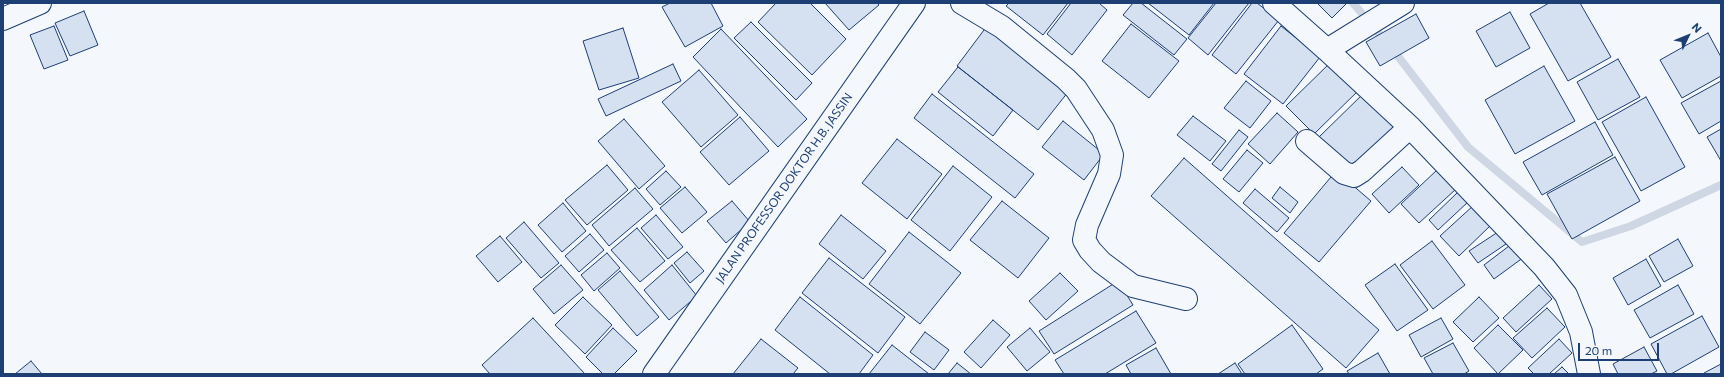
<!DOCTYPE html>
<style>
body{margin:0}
#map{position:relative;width:1724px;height:377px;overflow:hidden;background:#f4f7fb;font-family:Commissioner,sans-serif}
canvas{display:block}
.frame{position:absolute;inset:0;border:4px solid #1d3f73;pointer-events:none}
.north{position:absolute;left:1668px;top:16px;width:40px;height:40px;-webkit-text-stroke:3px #f4f7fb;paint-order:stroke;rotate:47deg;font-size:11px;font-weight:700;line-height:16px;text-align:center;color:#1d3f73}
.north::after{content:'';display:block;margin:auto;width:14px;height:18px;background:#1d3f73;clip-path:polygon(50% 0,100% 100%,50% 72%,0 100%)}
.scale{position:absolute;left:1578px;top:343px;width:81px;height:18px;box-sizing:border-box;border:2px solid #1d3f73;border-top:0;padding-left:5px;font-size:12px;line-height:14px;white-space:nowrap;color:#1d3f73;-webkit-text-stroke:3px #f4f7fb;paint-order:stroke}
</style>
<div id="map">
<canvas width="1724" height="377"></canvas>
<div class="frame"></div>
<div class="north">N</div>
<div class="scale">20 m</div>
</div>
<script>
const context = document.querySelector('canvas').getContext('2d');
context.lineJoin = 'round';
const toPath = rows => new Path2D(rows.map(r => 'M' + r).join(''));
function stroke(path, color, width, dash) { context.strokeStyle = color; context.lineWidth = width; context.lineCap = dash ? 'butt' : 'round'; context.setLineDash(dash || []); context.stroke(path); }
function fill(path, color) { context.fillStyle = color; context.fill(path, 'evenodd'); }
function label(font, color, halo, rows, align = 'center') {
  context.font = font + ' Commissioner,sans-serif'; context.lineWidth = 3; context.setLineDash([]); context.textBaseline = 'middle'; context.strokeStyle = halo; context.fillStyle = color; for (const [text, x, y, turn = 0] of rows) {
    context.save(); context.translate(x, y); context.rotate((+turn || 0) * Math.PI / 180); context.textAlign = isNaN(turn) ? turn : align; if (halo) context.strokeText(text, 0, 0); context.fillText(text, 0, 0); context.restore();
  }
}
stroke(toPath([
 [1353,3,1397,55,1468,147,1582,242,1631,226,1721,185]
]), '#cfd7e4', 8);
const building = toPath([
 [670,3,711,3,723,26,685,47,662,7,670,3],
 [776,3,810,3,846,39,812,75,758,22,776,3],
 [825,3,877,3,879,5,849,30,825,3],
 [1009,3,1068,3,1043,35,1006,6,1009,3],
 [1071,3,1099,3,1107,10,1072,55,1047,34,1071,3],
 [1133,3,1141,3,1187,39,1174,55,1123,15,1133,3],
 [1148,3,1214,3,1189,35,1148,3],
 [1216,3,1249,3,1208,55,1188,38,1216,3],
 [1252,3,1257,3,1279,20,1236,74,1212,55,1252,3],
 [1317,3,1347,3,1332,18,1317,3],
 [1549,3,1580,3,1611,57,1568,81,1530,14,1549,3],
 [84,11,98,45,70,56,55,23,84,11],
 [1510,12,1530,48,1496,67,1476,31,1510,12],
 [1416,14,1429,38,1380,66,1366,42,1416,14],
 [751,22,812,83,796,100,734,38,751,22],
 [990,22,1072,87,1038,130,957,66,990,22],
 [1131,24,1179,61,1149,98,1102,61,1131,24],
 [54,26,68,60,44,69,30,35,54,26],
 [1281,26,1320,57,1283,104,1244,74,1281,26],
 [623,28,639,78,599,90,583,41,623,28],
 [721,29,807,119,778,147,693,57,721,29],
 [1708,33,1721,57,1721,76,1682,98,1660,60,1708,33],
 [1618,59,1640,97,1598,120,1577,82,1618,59],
 [1332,61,1360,89,1314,134,1286,106,1332,61],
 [673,64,681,81,606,116,598,99,673,64],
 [1544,66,1575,121,1515,154,1485,100,1544,66],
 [958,67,1013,110,993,136,938,92,958,67],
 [699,70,738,115,701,147,662,102,699,70],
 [1246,81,1271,101,1250,128,1224,108,1246,81],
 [1721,81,1721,121,1699,134,1681,103,1721,81],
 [1364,93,1396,125,1349,171,1318,138,1364,93],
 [932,94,1034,174,1015,198,914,118,932,94],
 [1646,97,1685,167,1641,191,1602,122,1646,97],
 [1277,113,1298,132,1270,164,1248,144,1277,113],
 [1193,116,1226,141,1210,161,1177,135,1193,116],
 [740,117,769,151,729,185,700,152,740,117],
 [624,119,665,166,639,189,598,141,624,119],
 [1063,121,1104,154,1084,180,1042,147,1063,121],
 [1595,122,1613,155,1542,195,1523,162,1595,122],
 [1721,129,1721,161,1707,137,1721,129],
 [1239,130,1248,137,1221,171,1212,164,1239,130],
 [897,139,942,174,907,219,862,183,897,139],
 [1247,150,1263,163,1239,192,1223,179,1247,150],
 [1615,157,1640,201,1572,239,1547,194,1615,157],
 [1184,158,1379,330,1346,368,1151,196,1184,158],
 [607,165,628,190,587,225,565,200,607,165],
 [953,166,992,197,950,251,911,220,953,166],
 [1402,167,1419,185,1389,213,1372,194,1402,167],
 [1437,170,1456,189,1419,223,1401,204,1437,170],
 [666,171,681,187,660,205,646,189,666,171],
 [1336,171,1371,201,1319,262,1284,233,1336,171],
 [685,187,707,212,682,233,660,208,685,187],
 [1280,187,1298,202,1290,213,1272,198,1280,187],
 [635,188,653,209,609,246,592,225,635,188],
 [1255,189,1289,218,1277,232,1243,203,1255,189],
 [1458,192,1468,202,1438,230,1429,220,1458,192],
 [732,201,750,222,726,243,707,221,732,201],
 [1002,201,1049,238,1018,278,970,240,1002,201],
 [563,203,586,231,562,252,538,225,563,203],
 [1474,205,1492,224,1459,256,1440,236,1474,205],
 [656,215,683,247,668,259,641,228,656,215],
 [841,215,886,251,863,279,819,244,841,215],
 [524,222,559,263,541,278,506,238,524,222],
 [637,228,665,261,640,282,611,250,637,228],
 [909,232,961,273,920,324,869,284,909,232],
 [1498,232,1506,244,1478,263,1469,251,1498,232],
 [590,234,604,250,579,272,565,256,590,234],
 [500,236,522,262,498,282,476,256,500,236],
 [1678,239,1693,266,1664,282,1649,256,1678,239],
 [1432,241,1465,285,1433,309,1400,265,1432,241],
 [1513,243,1524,257,1494,279,1484,265,1513,243],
 [687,252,704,271,690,283,674,263,687,252],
 [607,253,620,268,594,291,581,275,607,253],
 [829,258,905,317,878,353,802,293,829,258],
 [1646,259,1661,286,1628,305,1613,278,1646,259],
 [1395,264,1428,310,1397,331,1365,285,1395,264],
 [561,265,583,290,554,314,533,289,561,265],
 [672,265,697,296,669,320,644,290,672,265],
 [620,271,659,317,637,336,598,290,620,271],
 [1060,273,1078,291,1046,320,1029,301,1060,273],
 [1118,281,1133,305,1054,354,1039,331,1118,281],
 [1539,285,1552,299,1516,332,1503,318,1539,285],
 [1678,285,1694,314,1650,338,1634,310,1678,285],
 [583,297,612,325,585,354,555,325,583,297],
 [800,297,873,355,859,374,830,374,775,330,800,297],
 [1479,297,1499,318,1473,342,1453,322,1479,297],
 [1547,308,1565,327,1532,358,1513,338,1547,308],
 [1136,311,1156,343,1105,374,1064,374,1055,360,1136,311],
 [1702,316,1719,347,1671,374,1667,374,1651,344,1702,316],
 [533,318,585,374,490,374,482,365,533,318],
 [1441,318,1453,339,1421,357,1409,335,1441,318],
 [993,320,1010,335,981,368,964,352,993,320],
 [1292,325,1323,369,1316,374,1245,374,1238,364,1292,325],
 [1498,325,1523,350,1498,374,1474,348,1498,325],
 [613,328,637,351,614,374,603,374,586,357,613,328],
 [1030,328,1050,352,1027,371,1007,347,1030,328],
 [925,332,949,350,934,370,910,352,925,332],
 [761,339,798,368,793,374,733,374,761,339],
 [1559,339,1572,353,1549,374,1534,374,1528,368,1559,339],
 [1453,343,1469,371,1464,374,1433,374,1424,358,1453,343],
 [892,345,929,374,869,374,892,345],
 [1644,347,1657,371,1651,374,1618,374,1613,364,1644,347],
 [1156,348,1171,374,1131,374,1126,365,1156,348],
 [1378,353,1390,374,1349,374,1347,371,1378,353],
 [31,361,42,374,15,374,31,361],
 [957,363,971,374,948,374,957,363],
 [1235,363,1242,374,1218,374,1235,363],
 [1721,364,1721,374,1704,374,1704,373,1721,364],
 [1562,367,1569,374,1554,374,1562,367]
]);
fill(building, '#d5e0f0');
stroke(building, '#1d3f73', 1);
const minor = toPath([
 [962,3,1002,27,1066,79,1076,89,1103,130,1112,155,1109,174,1087,225,1084,240,1090,250,1101,262,1133,286,1186,299],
 [1274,3,1327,50,1410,127,1544,267,1566,295,1581,332,1589,374],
 [3,19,40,3],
 [1327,50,1403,3],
 [1307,141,1344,173,1354,176,1362,171,1410,127]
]);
const highway = toPath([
 [654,374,914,3]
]);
stroke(minor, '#1d3f73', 24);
stroke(highway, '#1d3f73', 24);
stroke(minor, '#f4f7fb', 22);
stroke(highway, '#f4f7fb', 22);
label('12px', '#1d3f73', '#f4f7fb', [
 ["JALAN PROFESSOR DOKTOR H.B. JASSIN",784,188,-55]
]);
</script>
